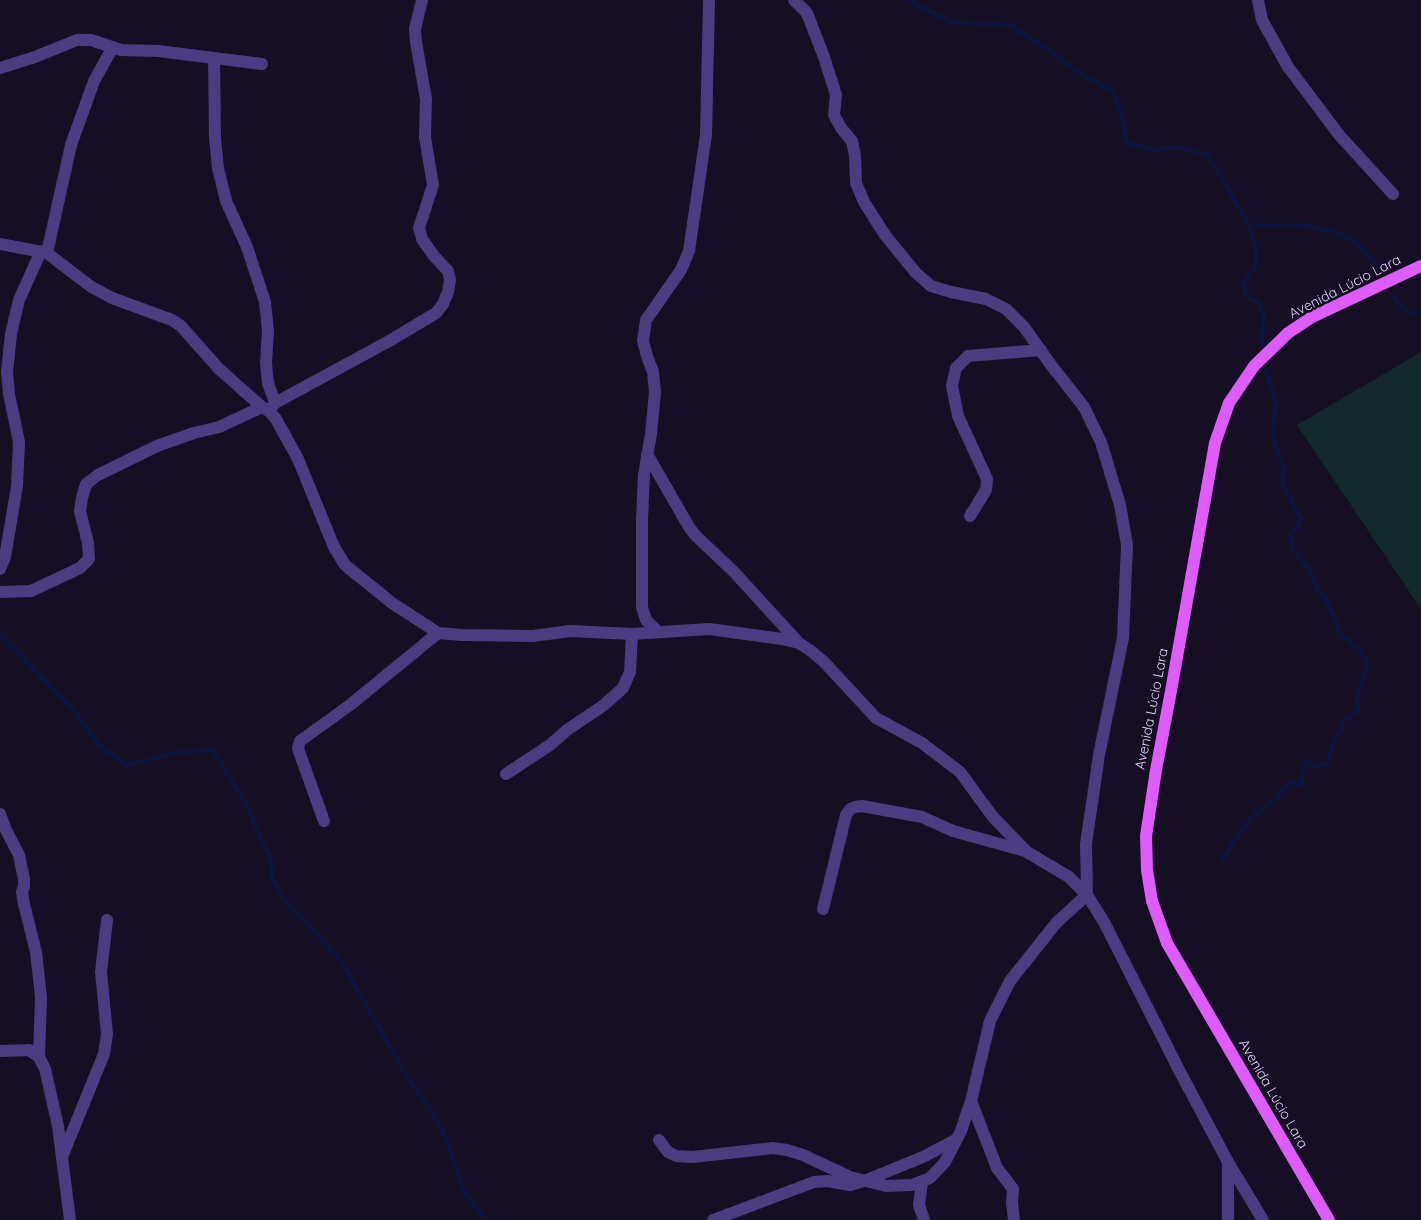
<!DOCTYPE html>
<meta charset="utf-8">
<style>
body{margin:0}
canvas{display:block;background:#160e23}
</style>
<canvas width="1421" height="1220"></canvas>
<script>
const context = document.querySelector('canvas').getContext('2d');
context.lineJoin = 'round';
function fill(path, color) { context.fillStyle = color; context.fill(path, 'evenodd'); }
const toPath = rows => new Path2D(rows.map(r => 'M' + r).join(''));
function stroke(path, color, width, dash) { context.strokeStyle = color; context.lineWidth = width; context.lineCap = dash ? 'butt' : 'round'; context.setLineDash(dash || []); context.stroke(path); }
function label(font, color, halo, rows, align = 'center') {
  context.font = font + ' Quicksand,sans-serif'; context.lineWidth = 5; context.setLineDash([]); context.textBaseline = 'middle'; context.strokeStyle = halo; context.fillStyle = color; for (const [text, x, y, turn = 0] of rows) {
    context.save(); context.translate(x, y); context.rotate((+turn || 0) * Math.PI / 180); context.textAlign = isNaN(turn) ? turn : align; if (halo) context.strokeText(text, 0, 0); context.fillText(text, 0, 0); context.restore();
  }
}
fill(toPath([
 [1421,352,1421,609,1297,425]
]), '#12282c');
stroke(toPath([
 [909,0,951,22,1010,25,1056,55,1080,74,1114,92,1123,120,1127,143,1153,150,1178,147,1206,154,1218,171,1249,225,1256,249,1255,267,1243,285,1247,297,1259,303,1264,316,1262,339,1263,347],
 [1249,225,1303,225,1335,232,1355,241,1375,262,1378,268],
 [1394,296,1403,310,1415,314,1421,313],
 [0,634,71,707,99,745,127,765,172,753,213,750,245,802,271,860,272,879,287,903,340,959,408,1078,433,1113,447,1140,463,1189,486,1220],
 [1223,859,1244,826,1254,815,1275,800,1286,785,1292,782,1303,785,1301,778,1306,762,1318,766,1327,764,1337,735,1342,729,1342,721,1358,712,1357,696,1368,663,1360,650,1339,633,1336,620,1326,600,1318,590,1309,568,1301,560,1292,547,1291,534,1297,528,1301,519,1282,483,1284,469,1273,438,1273,425,1276,402,1266,371]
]), '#0b143f', 4);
stroke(toPath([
 [1258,0,1262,20,1288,67,1340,136,1393,194],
 [214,58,215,138,218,168,226,201,247,247,265,302,268,331,266,363,268,383,275,403],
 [0,68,35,57,77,40,91,40,121,50,158,51,262,64],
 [0,244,47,253,90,286,112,298,172,320,181,326,219,369,262,407],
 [47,253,71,145,94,81,113,47],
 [269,411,275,403,391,340,436,313,443,304,448,292,450,280,448,271,434,256,422,239,419,228,433,185,425,137,426,99,416,42,415,29,422,0],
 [647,454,689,527,695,535,734,572,799,643],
 [970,516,986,490,987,479,958,416,952,386,956,368,968,356,1041,350],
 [0,569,5,557,17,486,19,442,9,394,7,372,11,334,19,300,41,251],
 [0,592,31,591,80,568,89,559,88,543,80,511,82,498,86,484,98,475,157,446,194,433,219,427,262,407,269,411,276,419,298,459,334,547,345,565,392,603,438,633,462,635,533,636,570,631,632,634,709,629,782,639,799,643,811,651,824,662,876,718,922,743,960,772,993,817,1027,852,1069,877,1087,895,1104,922,1179,1070,1228,1162,1263,1220],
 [657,631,646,620,642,607,642,519,644,474,651,434,655,392,653,372,648,359,643,341,646,320,681,270,689,251,706,135,709,0],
 [506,774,550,745,567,730,604,705,623,688,630,672,632,634],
 [0,814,6,830,19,855,24,879,24,886,22,892,24,904,36,952,41,997,39,1057],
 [324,821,301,757,298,748,300,741,350,705,438,633],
 [823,909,846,815,850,809,855,807,862,806,922,817,953,831,1025,851],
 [0,1051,29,1050,39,1057,45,1069,58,1126,70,1220],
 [971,1101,997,1168,1013,1189,1012,1203,1014,1220],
 [659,1140,668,1152,676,1156,693,1157,773,1148,787,1150,803,1155,850,1177,886,1186,912,1185,930,1178,945,1162,961,1131,971,1101,990,1021,1010,981,1057,922,1087,895,1086,844,1099,755,1123,638,1127,545,1120,505,1101,442,1084,407,1051,365,1024,327,1006,309,986,299,951,292,931,286,916,273,885,235,864,202,856,183,855,155,852,141,841,128,834,115,836,95,824,57,807,13,794,0],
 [62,1157,104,1054,107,1034,101,972,107,920],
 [922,1182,919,1205,924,1220],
 [713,1220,814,1182,827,1181,850,1185,864,1181,923,1157,957,1139],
 [1228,1220,1228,1162]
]), '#4b3b80', 12);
stroke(toPath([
 [1329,1220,1167,943,1152,901,1147,870,1146,836,1156,770,1171,691,1215,443,1229,403,1254,366,1288,333,1312,317,1421,266]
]), '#dd5cfa', 12);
label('14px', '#dfd1fe', '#160e23', [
 ["Avenida Lúcio Lara",1345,287,-27],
 ["Avenida Lúcio Lara",1152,709,-79],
 ["Avenida Lúcio Lara",1273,1094,60]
]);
</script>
